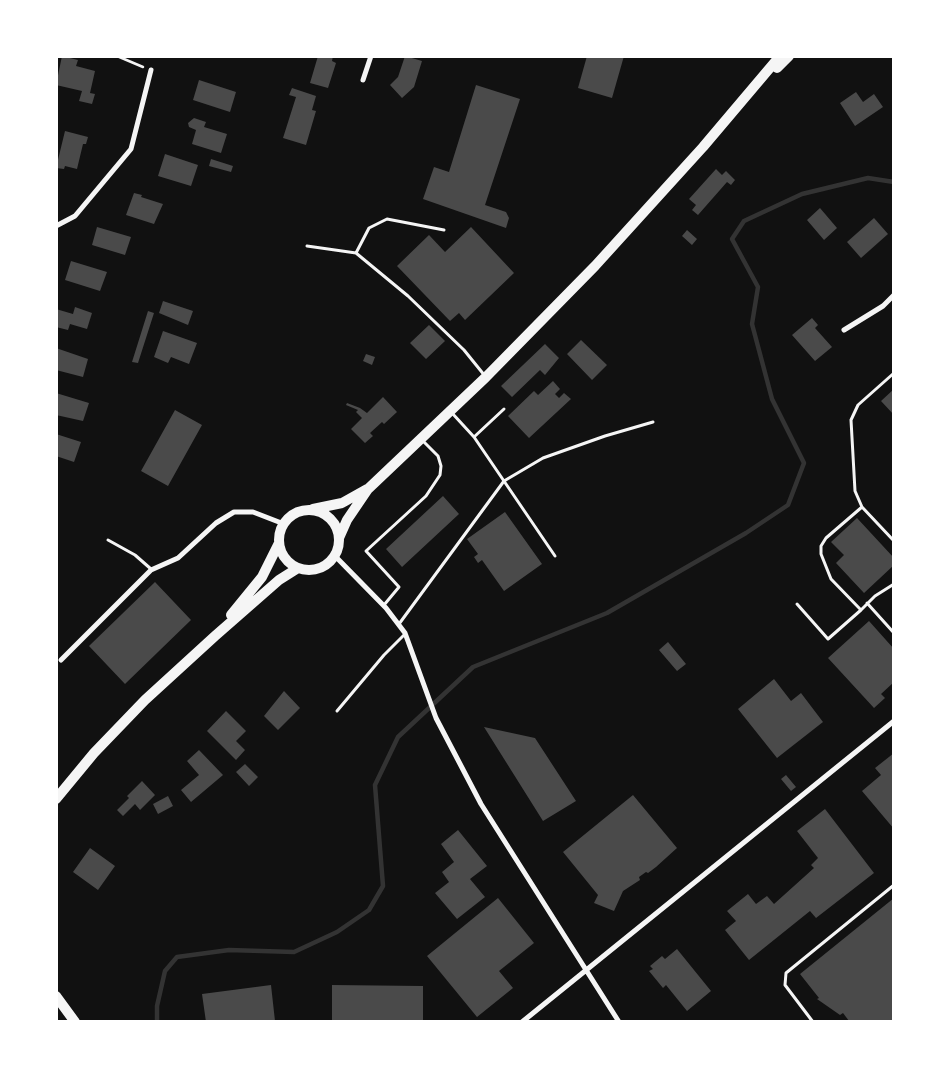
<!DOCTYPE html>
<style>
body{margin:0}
#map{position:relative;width:950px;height:1078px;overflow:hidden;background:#111;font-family:Mulish,sans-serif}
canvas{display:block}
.frame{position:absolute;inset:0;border:58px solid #fff;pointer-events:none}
</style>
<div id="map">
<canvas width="950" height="1078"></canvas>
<div class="frame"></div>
</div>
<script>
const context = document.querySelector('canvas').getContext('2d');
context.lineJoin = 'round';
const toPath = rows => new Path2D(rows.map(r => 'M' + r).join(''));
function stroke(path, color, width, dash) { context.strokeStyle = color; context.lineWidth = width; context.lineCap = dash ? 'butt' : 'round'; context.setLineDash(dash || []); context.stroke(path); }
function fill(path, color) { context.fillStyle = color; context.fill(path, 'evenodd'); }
stroke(toPath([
 [157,1022,157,1006,165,971,177,957,229,950,294,952,337,932,369,910,383,886,375,785,398,737,473,667,607,613,746,533,788,505,804,463,772,399,752,324,758,287,732,239,744,221,802,194,868,178,894,182]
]), '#333', 4.5);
fill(toPath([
 [62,56,78,60,76,66,95,71,90,93,95,94,92,104,79,101,82,91,56,85],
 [318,56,333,56,332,61,336,63,328,88,310,83],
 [405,56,422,61,414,87,402,98,390,85,398,77],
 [587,56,624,56,612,98,578,88],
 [199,80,236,92,230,112,193,100],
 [476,85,520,99,485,205,506,212,509,218,506,228,423,199,434,167,449,172],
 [292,88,316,96,312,110,316,111,306,145,283,138,296,97,289,95],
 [856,92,863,102,874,94,883,107,855,126,840,103],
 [194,118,206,122,204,127,227,134,221,153,192,144,196,130,189,127,188,123],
 [65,131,88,137,86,144,83,144,77,169,65,166,64,169,56,168],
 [165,154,198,165,191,186,158,176],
 [211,159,233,166,231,172,209,166],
 [716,169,722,175,726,171,735,180,731,185,727,182,698,215,692,210,696,205,689,199],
 [134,193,142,195,141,197,163,204,154,224,126,215],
 [820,208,837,228,824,240,807,220],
 [874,218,888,234,861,258,847,242],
 [97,227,131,237,125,255,92,245],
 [471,227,514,273,465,320,459,313,450,321,397,266,429,235,445,252],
 [687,230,697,239,692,245,682,236],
 [71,261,107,272,100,291,65,280],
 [163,301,193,311,188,325,159,313],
 [75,307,92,313,87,329,70,324,68,330,56,327,56,309,73,314],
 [148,311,154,313,138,363,132,362],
 [812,318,818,325,815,328,832,347,815,361,792,335],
 [429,325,445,341,426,359,410,343],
 [163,331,197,343,189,364,171,357,168,363,154,357],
 [581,340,607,365,592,380,567,354],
 [545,344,559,358,545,375,540,370,512,397,501,386],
 [56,348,88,359,83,377,56,370],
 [366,354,375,357,372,365,363,361],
 [553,381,560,389,555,394,559,398,564,393,571,399,529,438,508,416,534,391,538,395],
 [894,389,894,415,881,401],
 [56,393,89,403,83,421,56,415],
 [383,397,397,412,384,424,382,422,370,433,373,436,365,443,351,429,362,418,356,412,358,410,346,405,347,403,360,408,367,413],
 [175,410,202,425,168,486,141,471],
 [56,434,81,442,74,462,56,456],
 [443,496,459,514,402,567,386,549],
 [505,512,542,564,504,591,482,560,478,563,474,557,478,554,467,539],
 [857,518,894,558,894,565,864,593,836,563,844,555,831,542],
 [155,582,191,620,125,684,89,646],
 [869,621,894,649,894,682,881,694,885,698,874,708,828,658],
 [668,642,686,664,677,671,659,650],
 [774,679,791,701,801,693,823,722,777,758,738,709],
 [284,691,300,708,278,730,264,716],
 [226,711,246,731,236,741,245,750,236,760,207,731],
 [484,727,535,738,576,801,543,821],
 [199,750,223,775,191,802,181,790,199,775,187,761],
 [894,753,894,829,862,791,881,775,875,768],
 [245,764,258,777,249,786,236,772],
 [786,775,796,787,791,791,781,779],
 [142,781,155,795,140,810,135,804,123,816,117,810,129,798,127,796],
 [633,795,677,848,656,867,648,873,646,872,639,877,640,880,623,891,614,911,594,903,598,895,563,852],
 [168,796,173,806,158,814,153,804],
 [825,809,874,873,816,918,810,911,749,960,725,930,736,921,727,911,748,894,756,904,767,896,774,904,814,868,811,865,818,858,797,831],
 [458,830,487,866,470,879,485,897,457,919,435,893,449,882,442,872,454,862,441,844],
 [90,848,115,866,98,890,73,872],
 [498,898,534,943,499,971,513,988,477,1017,427,956],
 [894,898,894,1022,848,1022,849,1021,843,1013,840,1015,817,999,819,998,800,974],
 [677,949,711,991,687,1011,666,985,663,988,649,971,653,969,650,966,662,956,665,959],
 [271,985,275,1021,206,1022,202,994],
 [332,985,423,986,423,1022,332,1022]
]), '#4a4a4a');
stroke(toPath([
 [117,56,143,67]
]), '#f5f5f5', 2.5);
stroke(toPath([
 [307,246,356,253,408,296,464,350,485,376],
 [356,253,369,228,387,219,444,230],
 [894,373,858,405,851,420,855,491,862,507,894,541],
 [452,413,474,437,555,556],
 [474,437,504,409],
 [862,507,826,538,821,546,821,554,831,579,861,610,875,596,894,584],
 [108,540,135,555,151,569],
 [867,603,894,633],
 [797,604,828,639,861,610],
 [384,605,399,587,366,551,426,496,440,475,441,466,438,456,423,441],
 [399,624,504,481,543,458,605,436,653,422],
 [337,711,384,655,405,634],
 [813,1022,785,985,786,973,894,885]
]), '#f5f5f5', 3);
stroke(toPath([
 [363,80,371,56],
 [56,226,75,216,131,149,151,70],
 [844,330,883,306,894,295],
 [335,556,386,608,405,633,436,718,481,804,619,1022],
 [61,660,151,570,178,558,216,523,234,512,253,512,284,524],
 [522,1022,894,721]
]), '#f5f5f5', 5);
stroke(toPath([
 [777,68,789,56],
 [313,509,342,503,367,489],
 '279 540a30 30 0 1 1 60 0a30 30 0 1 1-60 0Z',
 [339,538,347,520,368,489,486,377,595,266,703,147,780,56],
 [231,615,262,577,279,543],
 [56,799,94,753,145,700,215,636,279,580,298,568]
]), '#f5f5f5', 10);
stroke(toPath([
 [56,996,75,1022]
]), '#f5f5f5', 10);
</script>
